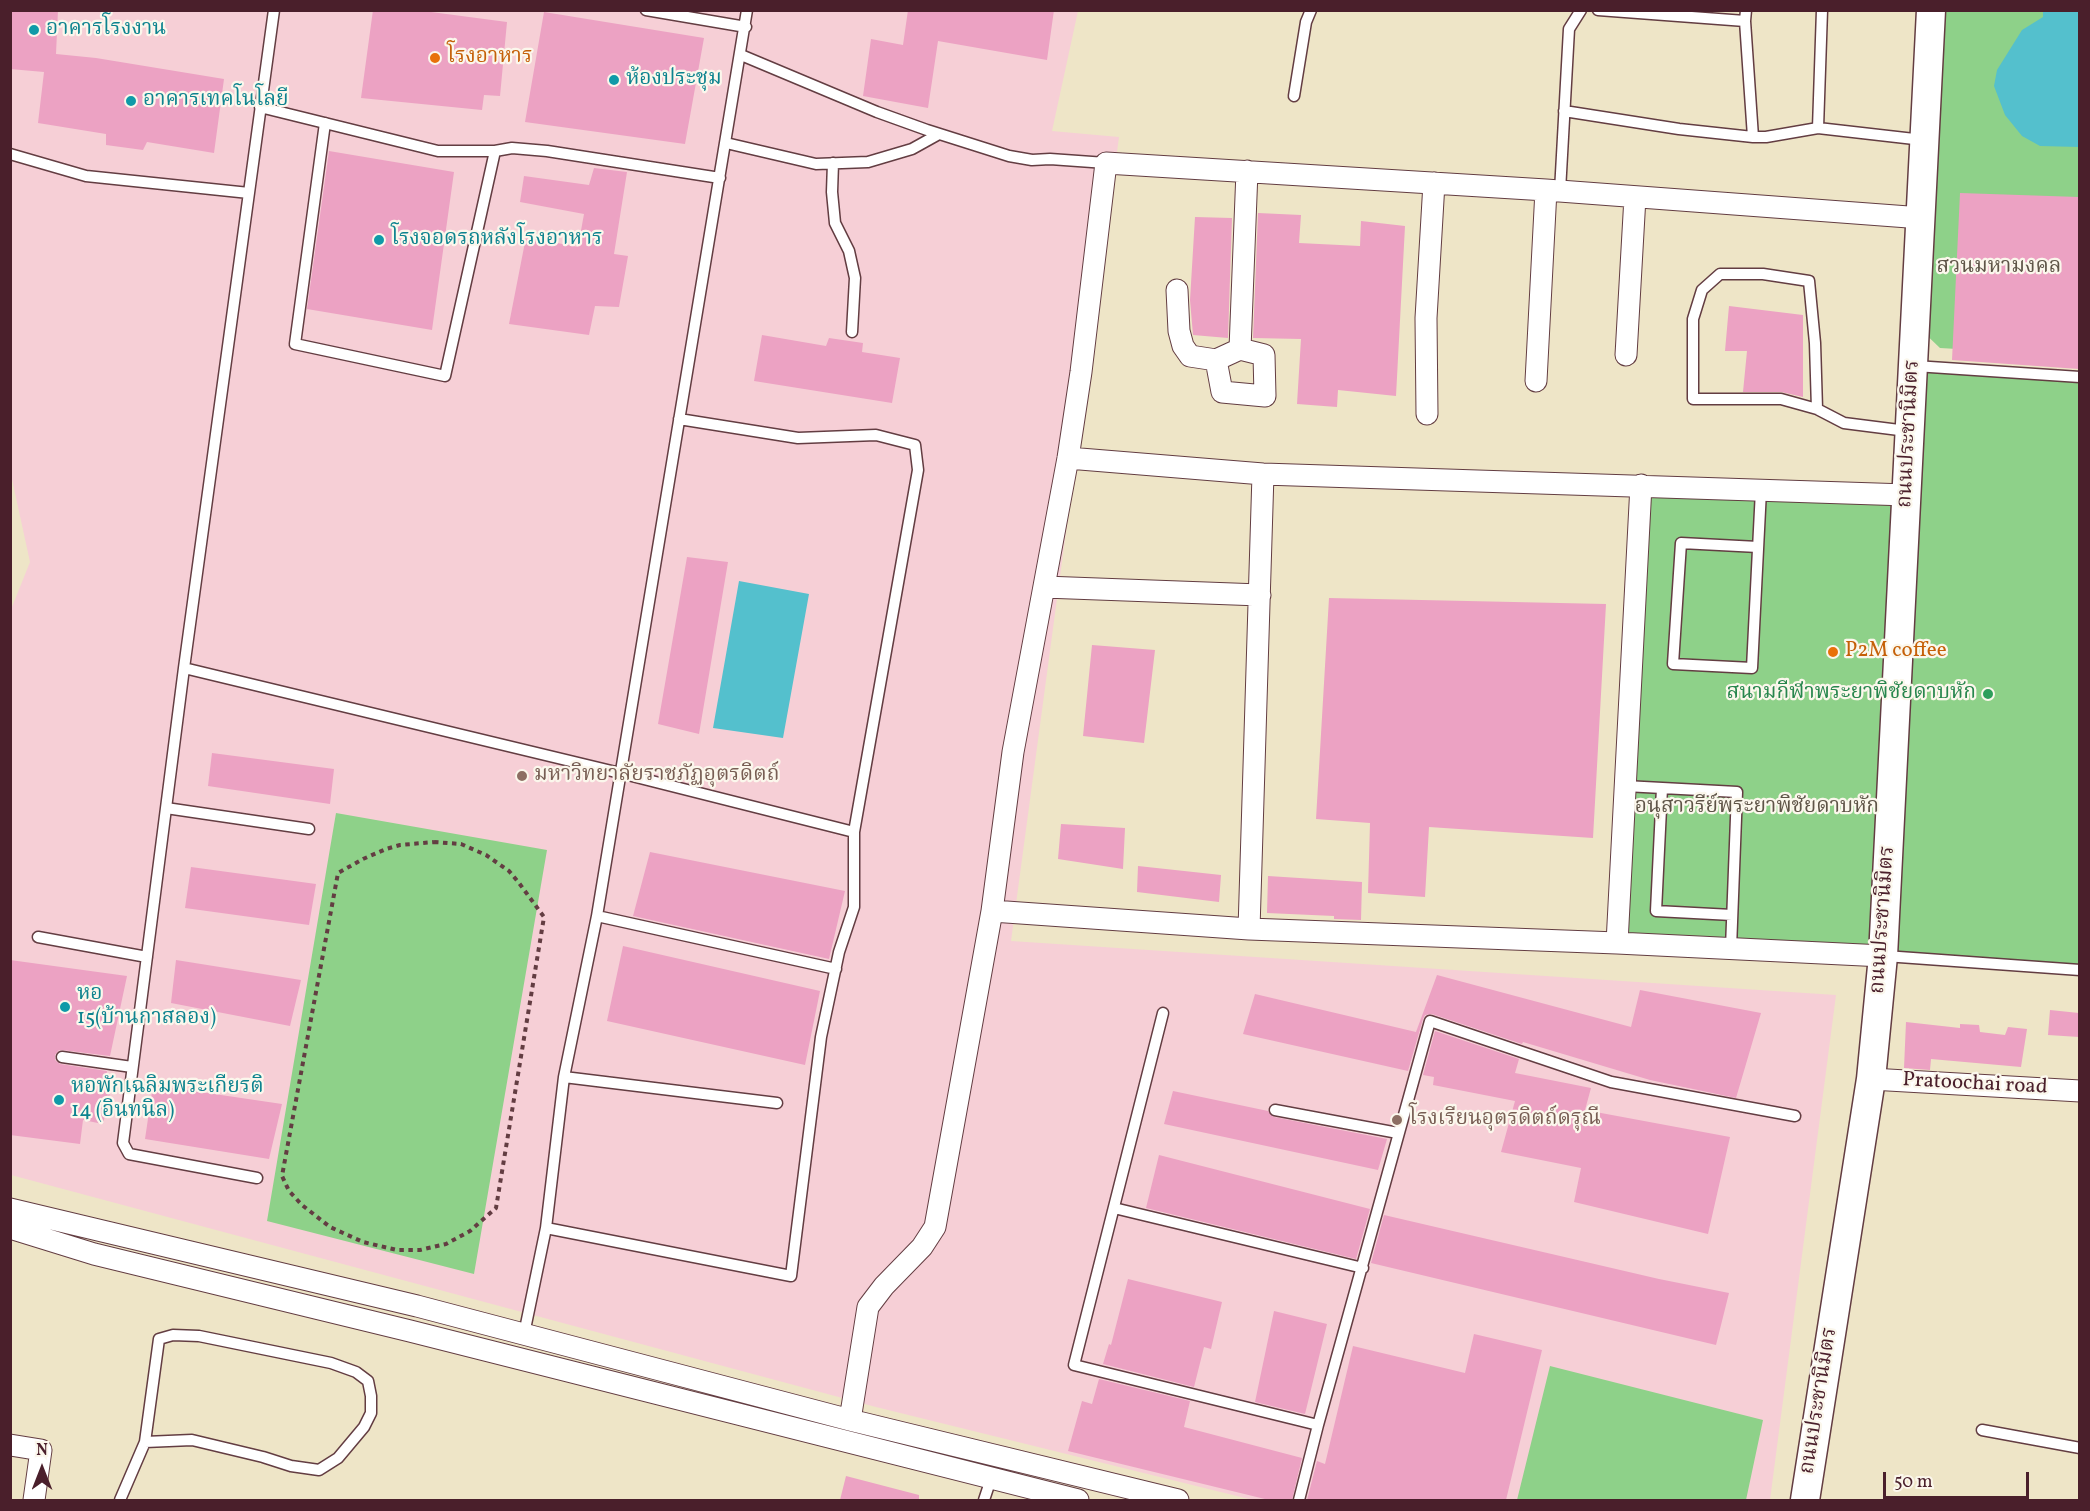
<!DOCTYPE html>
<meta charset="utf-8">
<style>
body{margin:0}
#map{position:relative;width:2090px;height:1511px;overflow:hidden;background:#eee5c7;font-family:Vollkorn,serif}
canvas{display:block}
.frame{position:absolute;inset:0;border:12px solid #4a1f2b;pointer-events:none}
.north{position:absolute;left:12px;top:1439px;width:60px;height:60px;-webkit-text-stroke:4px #fbf7ec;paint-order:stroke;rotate:0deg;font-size:16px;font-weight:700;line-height:24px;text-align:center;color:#4a1f2b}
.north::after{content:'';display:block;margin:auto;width:21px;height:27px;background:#4a1f2b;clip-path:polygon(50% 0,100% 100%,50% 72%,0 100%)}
.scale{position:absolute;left:1883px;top:1472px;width:146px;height:27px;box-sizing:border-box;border:3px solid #4a1f2b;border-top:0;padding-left:8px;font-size:18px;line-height:21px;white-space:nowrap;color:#4a1f2b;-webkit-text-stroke:4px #fbf7ec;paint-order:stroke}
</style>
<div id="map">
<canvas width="2090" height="1511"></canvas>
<div class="frame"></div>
<div class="north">N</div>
<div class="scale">50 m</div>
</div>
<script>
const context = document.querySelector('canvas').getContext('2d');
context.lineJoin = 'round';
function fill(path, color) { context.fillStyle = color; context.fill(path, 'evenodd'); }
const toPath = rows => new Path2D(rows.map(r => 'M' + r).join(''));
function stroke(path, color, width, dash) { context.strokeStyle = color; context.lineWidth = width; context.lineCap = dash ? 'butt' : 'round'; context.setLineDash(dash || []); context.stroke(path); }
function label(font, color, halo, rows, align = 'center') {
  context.font = font + ' Vollkorn,"Noto Serif Thai",serif'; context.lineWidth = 4.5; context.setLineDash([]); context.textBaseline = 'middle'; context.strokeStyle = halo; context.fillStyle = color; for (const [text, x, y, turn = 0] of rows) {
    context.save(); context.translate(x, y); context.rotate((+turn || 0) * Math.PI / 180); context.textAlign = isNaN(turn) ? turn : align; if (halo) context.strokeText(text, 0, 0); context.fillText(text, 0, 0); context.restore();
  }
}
fill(toPath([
 [11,11,1078,11,1052,131,1119,137,1011,941,1836,995,1770,1500,1253,1500,876,1407,11,1175,10,612,30,562,10,470]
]), '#f6cfd6');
fill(toPath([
 [1932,11,2079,11,2079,356,1940,348,1916,325],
 [1914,366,2079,377,2079,970,1617,943,1641,485,1907,495],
 [336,813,547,850,474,1274,267,1221],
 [1550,1366,1763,1420,1746,1500,1517,1500]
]), '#8ed189');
fill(toPath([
 [2043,11,2079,11,2079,147,2040,146,2022,136,2005,115,1994,86,1997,70,2022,30,2043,17],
 [739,581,809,594,783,738,713,728]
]), '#54c0cd');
fill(toPath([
 [10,10,58,10,56,54,96,58,224,79,214,153,147,142,143,150,106,145,106,134,38,123,44,72,10,69],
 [373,10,416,10,507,22,500,96,484,95,482,110,361,98],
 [908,10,1054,10,1047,60,938,41,928,108,863,96,871,39,903,45],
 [544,12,704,38,685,144,525,122],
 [329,151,454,172,432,330,307,309],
 [594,168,627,172,614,254,628,256,619,307,595,306,589,335,509,324,526,237,578,247,584,214,520,202,524,176,589,185],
 [1960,193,2079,197,2079,369,1952,360],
 [1258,213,1301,215,1299,243,1360,246,1361,221,1405,226,1396,396,1338,390,1337,407,1297,404,1301,339,1253,338],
 [1195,217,1232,218,1228,338,1193,335,1190,300],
 [1729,306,1803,315,1803,397,1781,392,1743,392,1747,351,1725,351],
 [762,335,826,346,829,338,863,343,862,352,900,358,892,403,754,381],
 [687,557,728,562,699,734,658,724],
 [1329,598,1606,604,1593,838,1429,827,1425,897,1368,893,1370,823,1316,819],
 [1092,645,1155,650,1144,743,1083,736],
 [212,753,334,769,330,804,208,786],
 [1061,824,1125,828,1123,869,1058,859],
 [650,852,845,891,829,959,633,916],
 [1138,866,1221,875,1219,902,1137,892],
 [191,867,316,884,309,925,185,908],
 [1268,876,1362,882,1361,920,1334,919,1334,916,1267,913],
 [623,946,820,991,805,1065,607,1021],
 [10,960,127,976,110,1056,62,1050,59,1050,55,1055,55,1060,60,1064,107,1071,106,1079,113,1080,103,1124,83,1120,80,1144,10,1135],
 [176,960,301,980,290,1026,171,1003],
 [1437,975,1631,1027,1640,990,1761,1013,1736,1098,1650,1080,1523,1042,1522,1044,1432,1014,1425,1015,1423,1019,1408,1071,1243,1034,1255,994,1416,1032],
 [2050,1010,2079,1013,2079,1037,2048,1035],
 [1906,1022,1960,1028,1960,1024,1979,1025,1980,1032,2005,1035,2008,1027,2027,1029,2021,1067,1931,1059,1930,1070,1904,1068],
 [1435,1031,1519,1059,1515,1073,1591,1088,1585,1110,1730,1137,1708,1234,1574,1202,1581,1168,1501,1152,1515,1101,1433,1085,1434,1077,1423,1075],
 [153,1085,282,1104,269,1159,145,1139],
 [1173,1091,1268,1111,1274,1117,1387,1139,1378,1170,1164,1124],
 [1159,1155,1370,1209,1356,1259,1146,1208],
 [1384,1215,1659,1279,1729,1293,1716,1345,1371,1263],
 [1128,1279,1222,1302,1211,1349,1204,1347,1194,1387,1103,1364,1109,1344,1111,1345],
 [1274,1311,1327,1324,1305,1414,1255,1402],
 [1474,1334,1542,1350,1506,1500,1307,1500,1317,1461,1325,1464,1353,1346,1465,1373],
 [1099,1379,1190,1401,1184,1427,1302,1458,1292,1500,1269,1500,1068,1451,1082,1401,1092,1404],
 [846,1476,919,1495,919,1500,840,1500]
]), '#eca2c3');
const lane = toPath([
 [646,10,746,27],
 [1598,10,1745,21,1746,10],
 [1745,21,1753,137,1766,137,1818,128,1923,140],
 [741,55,877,112,927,130,1009,156,1032,160,1050,159,1106,163],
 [1294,96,1306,22,1311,10],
 [260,107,438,151,495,151,512,148,547,151,720,178],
 [1564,111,1679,129,1753,137],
 [325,123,295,344,445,376,495,151],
 [1818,128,1822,10],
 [726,143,816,164,868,162,912,149,939,134],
 [10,154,86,176,249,193],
 [833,163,832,192,835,223,849,251,855,278,852,332],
 [1560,191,1569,29,1581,10],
 [1915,366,2080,377],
 [1817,409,1815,343,1809,281,1763,274,1720,274,1702,290,1693,319,1693,399,1781,399,1817,409,1844,423,1907,431],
 [1758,547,1681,543,1673,664,1752,668,1761,490],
 [184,668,620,773,854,832],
 [1625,786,1737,792,1731,948],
 [1662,788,1656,911,1732,915],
 [166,808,309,829],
 [597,916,836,969],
 [38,937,147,957],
 [1885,956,2080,970],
 [1163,1013,1074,1365,1318,1425],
 [62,1057,132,1067],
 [564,1077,777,1103],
 [1275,1110,1398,1133],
 [257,1178,129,1154,123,1143,184,668,274,10],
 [1114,1208,1363,1268],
 [546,1228,791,1276,821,1037,839,952,854,907,854,832,918,470,915,445,876,435,798,438,679,419],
 [524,1334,546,1228,564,1077,597,916,747,10],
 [1982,1430,2080,1448],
 [120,1500,145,1442,159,1339,173,1335,199,1336,331,1363,356,1372,368,1381,371,1396,371,1413,364,1427,338,1458,319,1470,291,1466,263,1457,192,1440,145,1442],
 [984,1500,991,1479],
 [1299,1500,1318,1425,1430,1021,1611,1082,1795,1116]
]);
const street = toPath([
 [1177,290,1179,331,1183,346,1190,356,1216,360,1240,349,1264,355,1265,396,1222,392,1216,360],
 [1240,349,1247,171],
 [1626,355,1635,197],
 [1536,381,1546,190],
 [1427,414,1426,318,1434,183],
 [1068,458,1263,474,1907,495],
 [1044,587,1260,595],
 [992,911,1249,929,1617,943,1883,956],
 [1249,929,1263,474],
 [1617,943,1641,485],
 [1871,1079,2080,1091],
 [10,1209,417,1306,850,1420,1178,1500],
 [10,1228,94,1254,410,1331,1078,1500],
 [850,1420,868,1307,884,1286,922,1247,935,1227,992,911,1013,752,1068,458,1081,372,1106,163,1546,190,1922,218],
 [10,1445,41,1450,34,1500]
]);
const secondary = toPath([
 [1805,1500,1871,1079,1883,956,1931,10]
]);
stroke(lane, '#633d42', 13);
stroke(street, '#633d42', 23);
stroke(secondary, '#633d42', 31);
stroke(toPath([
 [434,842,461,844,486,855,509,871,519,883,544,917,496,1208,470,1231,446,1244,420,1250,397,1250,363,1242,330,1227,302,1205,289,1191,282,1176,338,873,363,859,386,849,400,845,434,842]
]), '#633d42', 4, [4.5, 4.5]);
stroke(lane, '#fff', 10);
stroke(street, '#fff', 21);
stroke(secondary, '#fff', 28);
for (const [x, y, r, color] of [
 [34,30,6,"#0f9aa8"],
 [435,58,6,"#e8710a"],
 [614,80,6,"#0f9aa8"],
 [131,101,6,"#0f9aa8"],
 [379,240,6,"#0f9aa8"],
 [1833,652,6,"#e8710a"],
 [1988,694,6,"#2e9e5b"],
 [522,776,6,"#8d6e63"],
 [65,1007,6,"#0f9aa8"],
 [59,1100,6,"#0f9aa8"],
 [1397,1120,6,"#8d6e63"]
]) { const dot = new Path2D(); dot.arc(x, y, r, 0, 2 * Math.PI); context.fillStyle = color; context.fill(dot); stroke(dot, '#fbf7ec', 2); }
label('21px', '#0d838f', '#fbf7ec', [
 ["อาคารโรงงาน",46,30],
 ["ห้องประชุม",626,80],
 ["อาคารเทคโนโลยี",143,101],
 ["โรงจอดรถหลังโรงอาหาร",391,240],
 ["หอ",77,995],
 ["15(บ้านกาสลอง)",77,1019],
 ["หอพักเฉลิมพระเกียรติ",71,1088],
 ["14 (อินทนิล)",71,1112]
], 'left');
label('21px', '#c56008', '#fbf7ec', [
 ["โรงอาหาร",447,58],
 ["P2M coffee",1845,652]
], 'left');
label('21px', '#5e5447', '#fbf7ec', [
 ["สวนมหามงคล",1999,268],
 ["อนุสาวรีย์พระยาพิชัยดาบหัก",1757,808]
]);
label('21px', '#4a1f2b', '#fbf7ec', [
 ["ถนนประชานิมิตร",1910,434,-87],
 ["ถนนประชานิมิตร",1884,920,-86],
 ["Pratoochai road",1975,1085,3],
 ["ถนนประชานิมิตร",1820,1401,-81]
]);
label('21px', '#27864d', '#fbf7ec', [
 ["สนามกีฬาพระยาพิชัยดาบหัก",1976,694]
], 'right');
label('21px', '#785e54', '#fbf7ec', [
 ["มหาวิทยาลัยราชภัฏอุตรดิตถ์",534,776],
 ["โรงเรียนอุตรดิตถ์ดรุณี",1409,1120]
], 'left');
</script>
